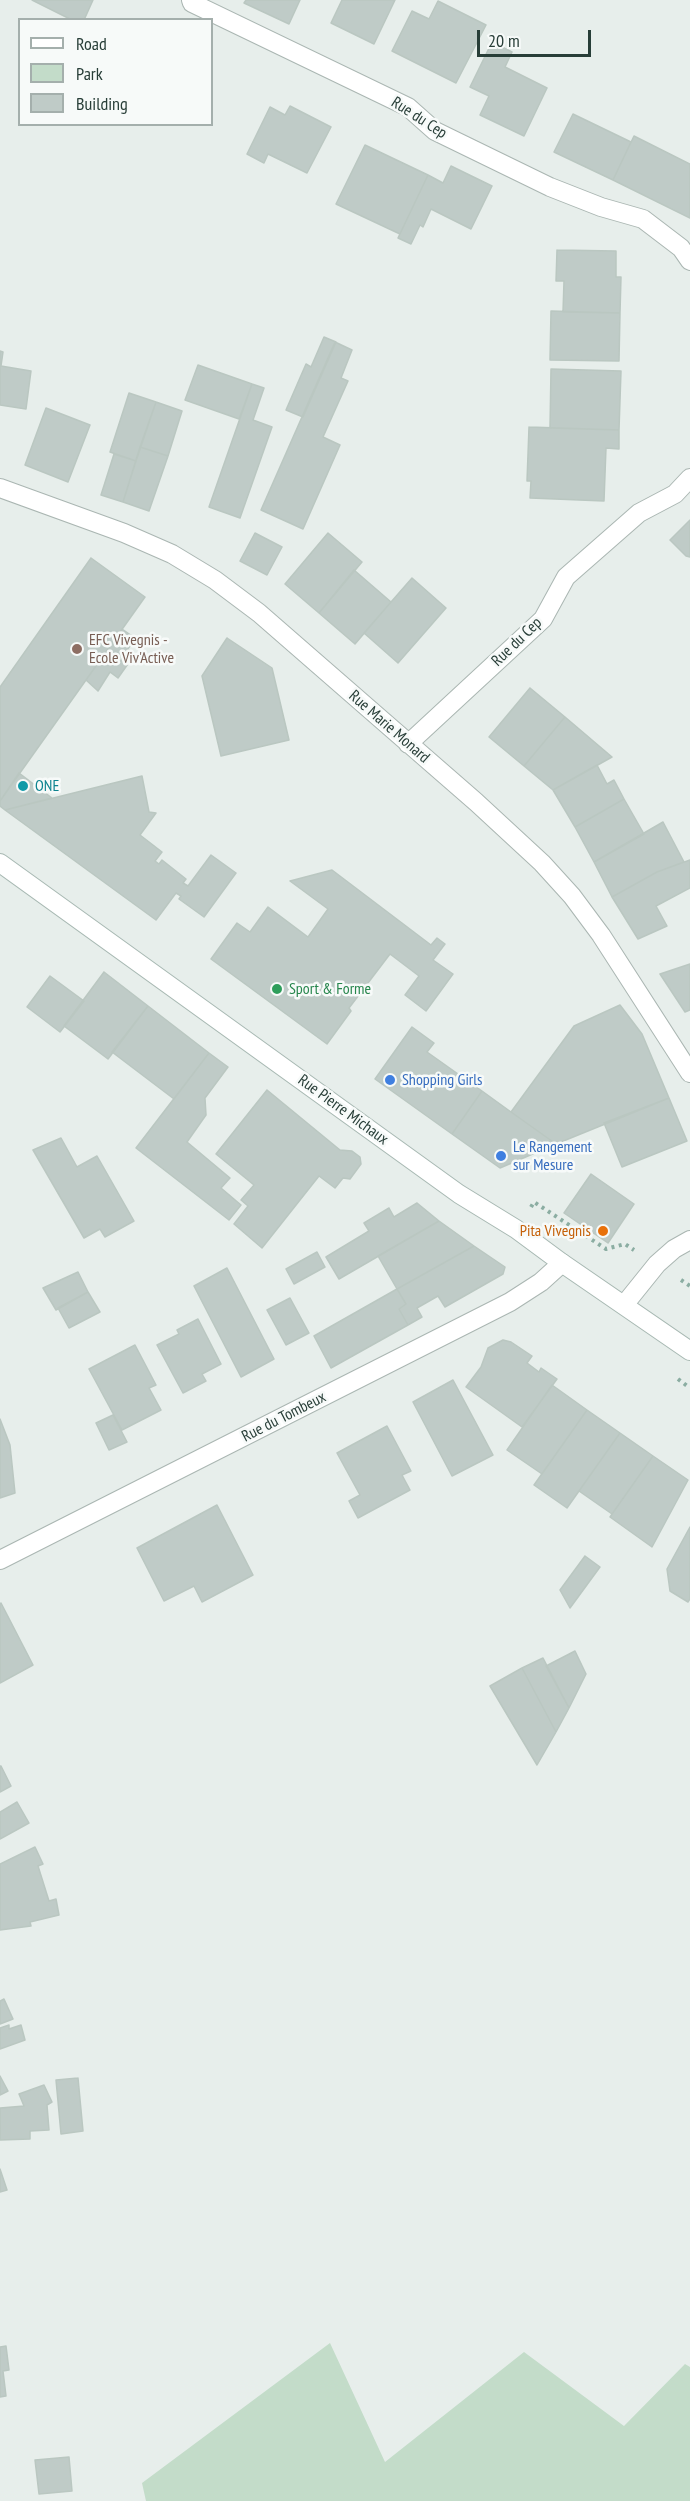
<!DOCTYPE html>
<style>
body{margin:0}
#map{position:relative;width:690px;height:2501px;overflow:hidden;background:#e7eeeb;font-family:"PT Sans Narrow",sans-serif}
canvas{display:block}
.legend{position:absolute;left:18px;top:18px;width:195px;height:108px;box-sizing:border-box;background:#f7faf9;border:2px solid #a4afac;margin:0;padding:8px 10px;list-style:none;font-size:18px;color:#283e38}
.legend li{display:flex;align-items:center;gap:12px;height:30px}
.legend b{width:30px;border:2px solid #a4afac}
.scale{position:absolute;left:477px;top:30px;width:114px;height:27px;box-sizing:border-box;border:3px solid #283e38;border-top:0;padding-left:8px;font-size:18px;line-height:21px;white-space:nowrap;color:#283e38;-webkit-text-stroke:4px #f7faf9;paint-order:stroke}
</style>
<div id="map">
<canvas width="690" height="2501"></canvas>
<ul class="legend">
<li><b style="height:8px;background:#fff"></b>Road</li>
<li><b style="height:16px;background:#c3dcc9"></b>Park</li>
<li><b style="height:16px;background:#bfcbc7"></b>Building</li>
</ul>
<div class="scale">20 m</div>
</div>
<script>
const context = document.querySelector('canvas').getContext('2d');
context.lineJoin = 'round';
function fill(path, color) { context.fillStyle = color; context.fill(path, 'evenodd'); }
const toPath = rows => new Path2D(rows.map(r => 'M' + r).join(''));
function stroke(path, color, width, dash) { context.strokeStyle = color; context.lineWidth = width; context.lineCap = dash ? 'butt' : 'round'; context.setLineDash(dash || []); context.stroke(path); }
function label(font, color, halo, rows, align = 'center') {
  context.font = font + ' "PT Sans Narrow",sans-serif'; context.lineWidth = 5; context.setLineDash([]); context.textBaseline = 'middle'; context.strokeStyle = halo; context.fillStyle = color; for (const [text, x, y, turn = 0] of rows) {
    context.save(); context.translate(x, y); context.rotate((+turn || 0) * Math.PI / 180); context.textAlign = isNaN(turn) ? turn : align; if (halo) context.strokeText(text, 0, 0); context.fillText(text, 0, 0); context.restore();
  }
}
fill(toPath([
 [330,2343,385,2462,524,2352,624,2426,685,2364,690,2367,690,2501,146,2501,142,2483]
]), '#c3dcc9');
const building = toPath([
 [32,0,93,0,84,20,72,20,32,0],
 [246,0,300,0,289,24,244,3,246,0],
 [342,0,395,0,374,44,331,23,342,0],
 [438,1,486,25,456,83,392,51,412,11,429,19,438,1],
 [492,42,512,52,505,67,547,88,524,136,480,115,489,96,470,87,492,42],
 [290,106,331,127,307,173,268,154,264,163,247,154,270,107,285,115,290,106],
 [573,114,631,142,613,180,554,152,573,114],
 [634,136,690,164,690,218,613,180,634,136],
 [365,145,428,175,400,234,336,204,365,145],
 [451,166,492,186,471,229,431,209,423,227,420,225,411,244,398,238,428,175,443,183,451,166],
 [557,250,616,251,616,277,621,277,620,313,563,312,564,281,556,281,557,250],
 [551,311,620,313,619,361,550,360,551,311],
 [324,337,336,342,303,417,286,410,306,364,311,367,324,337],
 [335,342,352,350,341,378,348,381,323,437,340,445,303,529,261,510,335,342],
 [0,351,3,352,1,366,31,371,26,409,0,405,0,351],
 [198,365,252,384,239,419,185,400,198,365],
 [551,369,621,371,619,430,550,428,551,369],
 [252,384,264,388,253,420,272,427,240,518,209,507,252,384],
 [129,393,156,402,136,461,110,452,129,393],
 [156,402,182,411,168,456,140,447,156,402],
 [46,408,90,425,68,482,25,465,46,408],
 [529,427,619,430,619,449,606,448,604,501,530,498,531,481,527,481,529,427],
 [140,447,168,456,149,511,123,502,140,447],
 [114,454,136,461,123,502,101,495,114,454],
 [690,520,690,557,686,556,670,540,690,520],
 [255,533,282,547,267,575,240,561,255,533],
 [328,533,362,562,319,613,285,584,328,533],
 [91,558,145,597,0,801,0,687,91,558],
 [354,570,391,602,355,644,319,613,354,570],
 [412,578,446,608,398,663,364,633,412,578],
 [122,629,135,638,128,649,135,654,118,678,110,672,98,691,86,680,122,629],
 [227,638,272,668,289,740,221,756,202,676,227,638],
 [530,688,565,717,524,766,489,737,530,688],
 [565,717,612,757,553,790,524,766,565,717],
 [597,765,607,784,614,780,624,799,575,827,553,790,597,765],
 [19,773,52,798,5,810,0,806,0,801,19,773],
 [142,776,149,812,156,813,140,835,162,852,155,861,159,864,162,860,186,879,183,883,188,886,211,855,236,873,204,917,179,899,181,896,176,893,156,920,5,810,142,776],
 [624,799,644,834,594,862,575,827,624,799],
 [663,822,684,862,657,872,612,897,594,862,663,822],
 [690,860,690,888,656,906,667,926,638,939,612,897,657,872,690,860],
 [332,870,431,945,437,938,445,944,433,960,453,974,426,1011,405,995,419,976,390,954,349,1008,351,1011,327,1044,211,959,237,923,250,932,268,907,308,937,328,909,290,881,332,870],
 [690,964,690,1010,685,1012,660,974,690,964],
 [104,972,148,1006,108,1059,64,1026,104,972],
 [50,976,84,1001,60,1032,27,1007,50,976],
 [620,1005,642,1034,669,1098,556,1144,511,1112,574,1026,620,1005],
 [148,1006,209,1053,174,1099,112,1052,148,1006],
 [412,1027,434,1043,427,1052,482,1091,452,1134,375,1079,412,1027],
 [209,1053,228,1067,205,1098,206,1115,187,1142,230,1178,221,1188,241,1205,229,1220,136,1148,209,1053],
 [267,1090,340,1150,352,1151,360,1157,361,1164,350,1179,343,1178,335,1188,319,1176,262,1248,234,1224,248,1206,241,1200,254,1185,216,1154,267,1090],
 [482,1091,511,1112,556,1144,500,1168,452,1134,482,1091],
 [669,1098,687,1141,622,1167,604,1123,669,1098],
 [61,1138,77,1167,97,1156,134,1221,105,1237,100,1229,84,1238,33,1150,61,1138],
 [591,1174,634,1204,608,1243,564,1213,591,1174],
 [417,1203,439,1221,339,1279,326,1257,369,1231,364,1223,389,1208,394,1217,417,1203],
 [439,1221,474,1246,397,1289,378,1256,439,1221],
 [474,1246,505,1267,503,1274,445,1307,438,1296,417,1308,422,1317,408,1325,399,1309,406,1304,397,1289,474,1246],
 [317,1252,325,1267,294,1284,286,1269,317,1252],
 [227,1268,274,1359,241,1377,194,1286,227,1268],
 [78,1272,88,1292,56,1310,43,1288,78,1272],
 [397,1289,406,1304,399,1309,408,1325,331,1368,314,1336,397,1289],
 [88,1292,100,1312,69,1328,58,1308,88,1292],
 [290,1298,309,1333,286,1345,267,1310,290,1298],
 [198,1319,221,1364,202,1374,206,1381,183,1393,157,1345,179,1334,177,1330,198,1319],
 [503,1340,511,1342,532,1356,527,1363,539,1372,541,1368,557,1379,522,1427,466,1387,481,1367,488,1348,503,1340],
 [135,1345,156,1385,149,1388,161,1410,122,1430,89,1369,135,1345],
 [453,1380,493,1455,452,1476,413,1402,453,1380],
 [552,1385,587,1410,542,1474,507,1450,552,1385],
 [587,1410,620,1433,567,1508,534,1485,587,1410],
 [113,1415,127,1442,109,1450,96,1423,113,1415],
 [0,1419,10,1445,15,1493,0,1498,0,1419],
 [387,1426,411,1471,402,1475,410,1490,358,1518,349,1501,360,1495,337,1453,387,1426],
 [620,1433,653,1456,612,1514,579,1491,620,1433],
 [653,1456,688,1480,652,1547,610,1517,653,1456],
 [217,1505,253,1575,202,1602,194,1586,164,1601,137,1548,217,1505],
 [690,1527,690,1599,688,1602,670,1591,667,1569,690,1527],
 [585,1556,600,1567,570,1608,560,1590,585,1556],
 [1,1603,33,1665,0,1683,0,1604,1,1603],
 [575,1651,586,1674,569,1708,546,1666,575,1651],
 [543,1658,569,1708,556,1732,522,1668,543,1658],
 [522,1668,556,1732,537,1765,490,1686,522,1668],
 [1,1766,11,1786,0,1792,0,1766,1,1766],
 [17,1802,29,1823,0,1839,0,1812,17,1802],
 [35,1847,43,1864,38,1866,49,1901,56,1899,59,1915,30,1922,31,1926,0,1930,0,1864,35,1847],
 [4,1999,13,2019,0,2024,0,2001,4,1999],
 [9,2025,9,2029,21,2025,25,2040,0,2049,0,2028,9,2025],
 [0,2076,8,2091,0,2095,0,2076],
 [78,2078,83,2131,61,2134,56,2080,78,2078],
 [44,2085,52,2102,47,2105,49,2130,30,2131,30,2139,0,2140,0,2108,24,2106,19,2094,44,2085],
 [0,2169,7,2190,0,2192,0,2169],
 [6,2346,9,2370,3,2371,6,2396,0,2397,0,2347,6,2346],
 [69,2457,72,2491,39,2494,35,2460,69,2457]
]);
fill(building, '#bfcbc7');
stroke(building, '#bac7c1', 1.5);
const minor = toPath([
 [191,0,192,3,408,107,435,131,550,187,601,207,643,219,681,248,690,261],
 [0,488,124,533,172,554,215,580,259,613,476,802,542,863,572,896,601,935,690,1073],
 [408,744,543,619,566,577,639,513,675,494,690,478],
 [624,1305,657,1264,674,1249,690,1240],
 [0,1560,510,1302,541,1282,562,1263]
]);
const secondary = toPath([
 [0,863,459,1194,516,1229,562,1263,690,1351]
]);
stroke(minor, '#aab6b2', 20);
stroke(secondary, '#a7b8b2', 20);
stroke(toPath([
 [531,1207,534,1202,606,1249,625,1244,634,1250],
 [681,1280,690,1286],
 [678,1379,690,1388]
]), '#8bada2', 4, [3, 4.5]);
stroke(minor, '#fff', 18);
stroke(secondary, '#fff', 18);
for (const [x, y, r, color] of [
 [77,649,6,"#8d6e63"],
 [23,786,6,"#0f9aa8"],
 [277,989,6,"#2e9e5b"],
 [390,1080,6,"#3f7fe0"],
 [501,1156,6,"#3f7fe0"],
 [603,1231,6,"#e8710a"]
]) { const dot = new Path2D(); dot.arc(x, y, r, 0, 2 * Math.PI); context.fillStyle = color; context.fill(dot); stroke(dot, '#f7faf9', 2); }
label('16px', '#283e38', '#f7faf9', [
 ["Rue du Cep",419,118,33],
 ["Rue du Cep",517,642,-44],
 ["Rue Marie Monard",389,727,41],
 ["Rue Pierre Michaux",343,1110,36],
 ["Rue du Tombeux",284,1417,-27]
]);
label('16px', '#785e54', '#f7faf9', [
 ["EFC Vivegnis -",89,640],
 ["Ecole Viv'Active",89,658]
], 'left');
label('16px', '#0d838f', '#f7faf9', [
 ["ONE",35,786]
], 'left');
label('16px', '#27864d', '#f7faf9', [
 ["Sport & Forme",289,989]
], 'left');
label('16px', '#366cbe', '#f7faf9', [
 ["Shopping Girls",402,1080],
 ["Le Rangement",513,1147],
 ["sur Mesure",513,1165]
], 'left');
label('16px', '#c56008', '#f7faf9', [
 ["Pita Vivegnis",591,1231]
], 'right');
</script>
